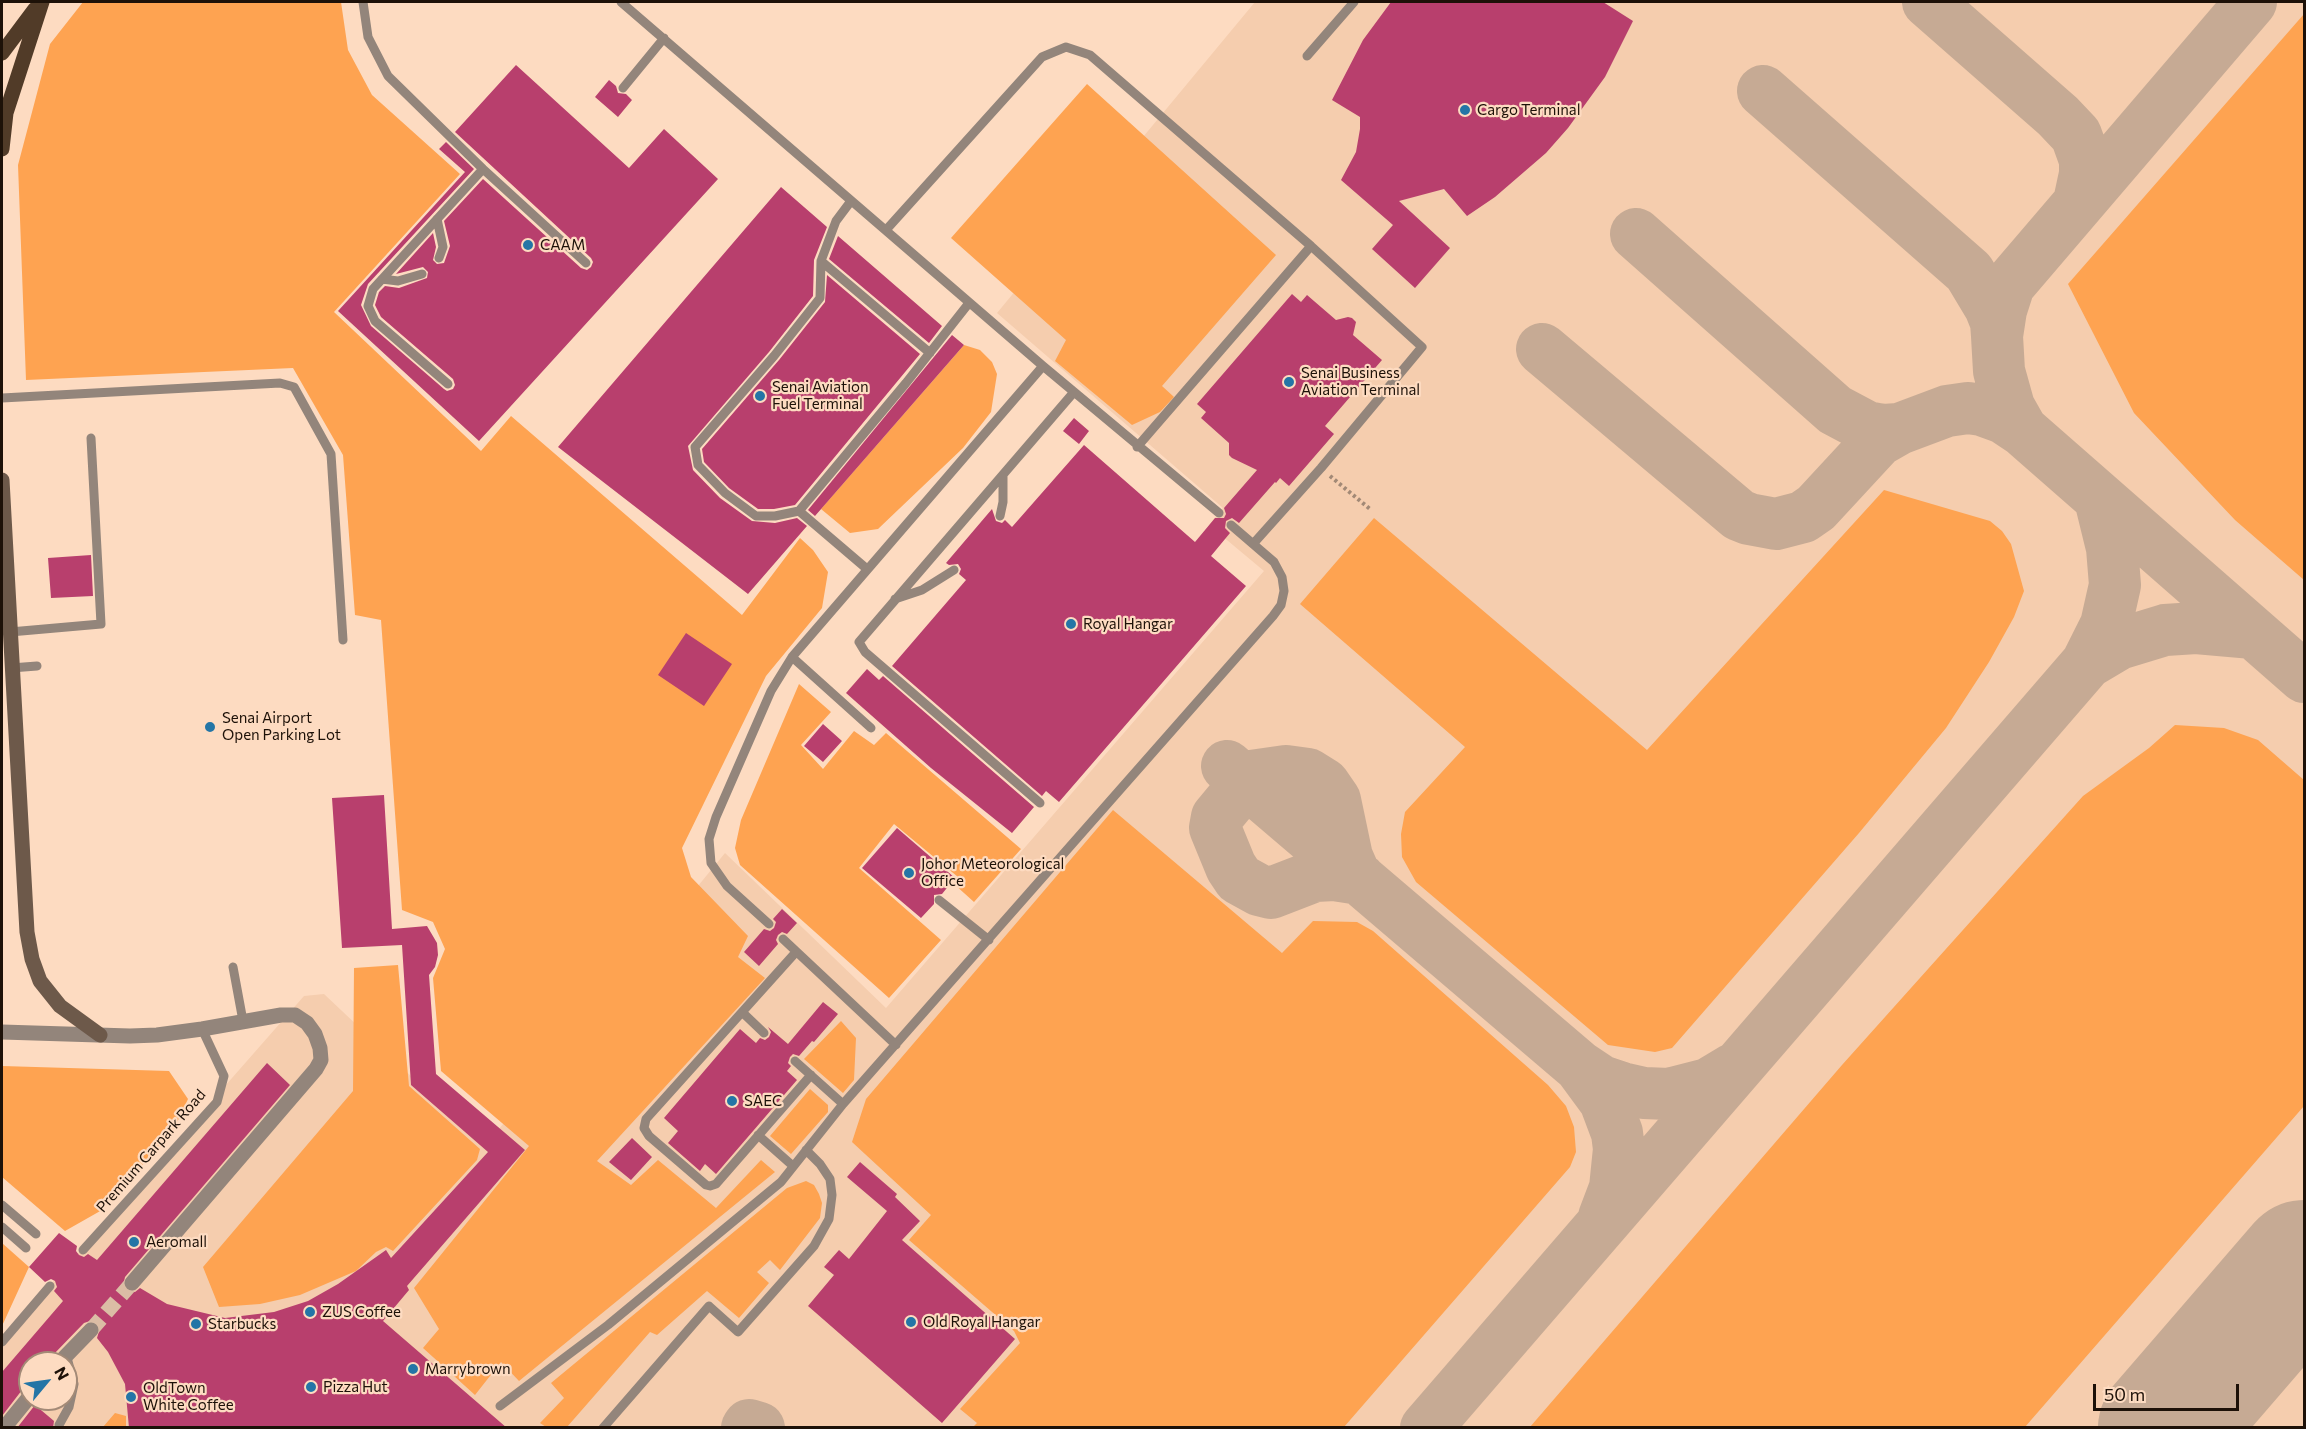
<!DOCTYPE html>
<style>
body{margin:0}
#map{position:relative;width:2306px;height:1429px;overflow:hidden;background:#fddbc1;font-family:Commissioner,sans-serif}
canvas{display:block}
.frame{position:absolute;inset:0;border:3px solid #1d1108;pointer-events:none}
.north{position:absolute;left:18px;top:1351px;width:60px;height:60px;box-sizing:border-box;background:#fddbc1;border:2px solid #a38a77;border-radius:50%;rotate:61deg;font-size:16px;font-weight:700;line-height:24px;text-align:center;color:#1d1108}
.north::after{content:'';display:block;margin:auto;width:21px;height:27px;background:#2475a6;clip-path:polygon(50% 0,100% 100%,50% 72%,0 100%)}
.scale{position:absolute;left:2093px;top:1384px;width:146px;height:27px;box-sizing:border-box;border:3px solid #1d1108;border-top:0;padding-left:8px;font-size:18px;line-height:21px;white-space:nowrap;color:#1d1108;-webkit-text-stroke:4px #fddbc1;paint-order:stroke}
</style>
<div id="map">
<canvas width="2306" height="1429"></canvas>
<div class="frame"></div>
<div class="north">N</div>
<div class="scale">50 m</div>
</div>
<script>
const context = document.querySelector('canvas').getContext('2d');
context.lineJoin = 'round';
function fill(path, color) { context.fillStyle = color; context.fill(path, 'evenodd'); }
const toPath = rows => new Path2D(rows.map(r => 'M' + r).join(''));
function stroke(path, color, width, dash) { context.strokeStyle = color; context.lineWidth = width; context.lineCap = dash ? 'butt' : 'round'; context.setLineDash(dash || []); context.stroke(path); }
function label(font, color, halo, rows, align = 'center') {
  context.font = font + ' Commissioner,sans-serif'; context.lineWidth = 4.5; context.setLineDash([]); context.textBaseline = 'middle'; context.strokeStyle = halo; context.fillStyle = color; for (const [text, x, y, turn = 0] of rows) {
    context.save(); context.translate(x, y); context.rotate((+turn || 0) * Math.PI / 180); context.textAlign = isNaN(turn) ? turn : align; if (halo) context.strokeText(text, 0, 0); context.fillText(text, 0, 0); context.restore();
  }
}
fill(toPath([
 [1255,2,2304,2,2304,1427,2,1428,2,1340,304,996,324,994,485,1146,725,853,886,1008,1264,571,1209,525,1223,508,997,313],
 [30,1363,66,1363,66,1399,30,1399]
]), '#f5cdae');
fill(toPath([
 [83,2,341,2,348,50,372,95,460,174,334,312,481,451,511,416,742,615,800,538,813,550,828,572,822,608,766,676,682,848,691,877,748,936,738,957,765,978,597,1161,631,1185,658,1160,716,1208,761,1160,775,1172,519,1381,501,1362,475,1395,423,1348,439,1329,414,1288,529,1146,441,1071,433,978,445,949,433,922,402,910,381,620,355,615,343,455,293,368,26,380,18,165,50,44],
 [2304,14,2304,580,2235,520,2134,413,2068,284],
 [1087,84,1276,255,1162,386,1174,397,1160,412,1132,425,1055,361,1066,340,951,238],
 [964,345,980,350,992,362,997,374,991,412,963,448,878,529,850,533,821,509],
 [1884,490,1990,521,2002,531,2011,544,2024,591,2014,617,1989,662,1946,728,1859,833,1672,1048,1655,1052,1608,1045,1416,882,1402,857,1401,834,1405,812,1465,747,1300,604,1374,518,1647,750],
 [799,684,831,712,801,745,823,769,854,731,874,745,886,733,1021,849,974,902,954,884,958,877,894,824,859,868,941,940,889,998,740,865,735,848,741,820],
 [2175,725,2224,728,2258,740,2304,780,2304,1106,2025,1427,1530,1427,1842,1065,2083,796,2149,748],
 [1113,810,1282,953,1313,921,1357,922,1373,931,1548,1085,1566,1106,1574,1127,1576,1152,1570,1167,1344,1427,973,1427,977,1423,960,1409,1020,1343,1014,1331,909,1240,931,1215,852,1142,866,1099],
 [398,965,409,1086,480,1149,477,1160,393,1251,386,1247,376,1252,356,1271,300,1295,260,1304,219,1307,203,1267,353,1091,354,968],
 [841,1021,856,1038,854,1080,843,1093,804,1059],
 [2,1066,169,1071,188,1099,173,1131,102,1210,65,1231,2,1177],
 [810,1089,828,1105,828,1112,791,1154,770,1136],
 [806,1181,814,1185,819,1194,822,1203,820,1218,780,1270,770,1260,757,1272,769,1283,739,1318,707,1291,657,1335,650,1332,567,1427,546,1427,540,1423,564,1398,551,1383,787,1188],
 [2,1243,29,1267,2,1326],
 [115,1413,126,1416,126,1427,103,1427]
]), '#fea351');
stroke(toPath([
 [1928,2,2058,116,2076,135,2085,160,2085,174,2079,202],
 [1763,91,1969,272,1990,307,1996,322,1997,336],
 [1636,234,1835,410,1867,427,1883,430,1899,429],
 [1542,349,1739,515,1749,519,1776,524,1803,517,1816,508,1878,441,1899,429,1947,411,1968,408,1982,410,2004,418,2022,430,2304,677],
 [2022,430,2009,407,1999,371,1997,336,2001,310,2009,285,2251,2],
 [2087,663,2106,625,2115,585,2112,548,2100,499],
 [1227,766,1580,1067,1601,1081,1622,1088,1644,1093,1669,1094,1708,1084,1733,1069],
 [1354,873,1347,857,1335,800,1324,784,1308,774,1286,771,1251,776,1217,817,1215,828,1231,867,1239,879,1259,890,1271,893,1315,876,1334,875,1360,879],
 [1580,1067,1605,1101,1617,1133,1619,1149,1615,1188,1604,1217],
 [747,1428,749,1425,759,1428],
 [1426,1428,2087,663,2119,644,2165,630,2196,628,2253,633]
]), '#c6aa94', 52);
stroke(toPath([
 [2164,1428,2304,1266]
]), '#c6aa94', 132);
fill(toPath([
 [1391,2,1603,2,1633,21,1605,77,1568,128,1546,153,1495,197,1467,216,1444,189,1399,201,1450,248,1415,288,1372,249,1393,225,1341,180,1356,152,1360,129,1360,117,1332,100,1363,40],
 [516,65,629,168,664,129,718,179,479,441,338,311,465,172,439,149,446,142,474,169,368,284,361,305,371,326,444,389,447,391,453,389,455,385,453,379,381,317,375,305,379,292,385,286,399,288,427,278,428,272,423,267,396,274,433,233,436,247,433,260,437,264,444,263,450,246,444,221,483,179,581,268,587,270,591,267,593,262,591,258,455,132],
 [609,80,616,86,618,93,626,94,632,100,618,117,595,97],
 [781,187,827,227,814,260,813,296,769,352,688,446,693,470,720,498,752,521,775,523,797,518,807,526,748,594,558,447],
 [838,236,942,326,929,343,829,259],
 [827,275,920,354,795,505,774,509,758,509,729,488,704,462,702,449,779,360,825,302],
 [1292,294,1301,302,1307,295,1336,320,1348,317,1352,318,1356,322,1353,335,1382,360,1325,426,1334,434,1289,486,1280,478,1276,483,1275,482,1239,523,1232,518,1226,521,1225,528,1230,533,1211,556,1246,586,1059,802,1046,791,1042,796,892,666,966,580,959,574,961,569,958,564,949,565,946,563,992,509,996,521,1002,523,1005,520,1012,527,1084,445,1195,542,1215,518,1224,518,1226,514,1224,508,1257,470,1232,458,1229,455,1229,443,1201,418,1206,412,1197,404],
 [952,335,964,345,815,516,808,510],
 [1074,418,1089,431,1079,444,1063,431],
 [91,555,93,596,51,598,48,558],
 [686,633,732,664,704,706,658,675],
 [867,669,879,680,883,676,1034,807,1012,833,931,768,846,693],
 [823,724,842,741,823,762,804,746],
 [384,795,392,929,427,926,437,943,438,955,435,967,429,975,436,1074,525,1150,407,1286,409,1290,383,1321,507,1428,129,1428,125,1384,108,1352,97,1338,100,1328,93,1320,84,1323,52,1356,50,1363,30,1363,30,1386,22,1390,2,1416,2,1372,63,1301,54,1291,57,1287,55,1281,51,1279,45,1282,29,1267,59,1233,77,1246,76,1251,79,1255,84,1257,88,1254,97,1260,267,1063,290,1085,125,1277,123,1286,126,1291,135,1292,140,1288,167,1304,225,1318,274,1312,308,1301,338,1284,386,1250,391,1258,488,1152,411,1085,402,945,342,948,332,798],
 [897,828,955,878,942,894,934,895,934,904,921,918,862,868],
 [782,909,797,923,787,934,782,932,778,935,776,940,778,944,759,966,744,952,764,929,770,931,774,928,776,922,773,919],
 [823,1002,838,1014,814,1042,812,1041,799,1056,793,1054,790,1057,788,1063,791,1066,787,1071,797,1080,716,1174,705,1164,700,1171,668,1143,678,1131,664,1118,740,1029,756,1043,760,1038,765,1040,769,1037,771,1032,768,1027,788,1044],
 [632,1138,652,1157,631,1180,609,1162],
 [860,1162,897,1194,895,1197,920,1221,902,1240,1015,1339,942,1423,808,1306,834,1275,824,1267,839,1250,849,1259,887,1211,847,1177],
 [35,1405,54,1421,53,1428,17,1428]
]), '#b83f6d');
stroke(toPath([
 [91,1330,132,1283]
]), '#dbbda5', 15, [15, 8]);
stroke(toPath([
 [1330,476,1370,509]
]), '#a28976', 4, [3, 3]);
stroke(toPath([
 [363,2,368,37,388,76,483,169,586,263],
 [621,2,1043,366,1219,513],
 [1307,56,1354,2],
 [623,88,664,38],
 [851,201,836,221,821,261,820,298,774,356,695,447,698,465,725,493,756,516,775,516,799,511,906,383,969,303],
 [437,219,443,247,439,258],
 [886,230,1042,57,1066,47,1090,55,1311,246,1422,347,1321,468,1253,544],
 [821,261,930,353],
 [382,279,398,281,422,274],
 [448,384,375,321,368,306,373,289,483,169],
 [2,398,280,383,294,387,331,454,343,640],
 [1137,447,1311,246],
 [799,511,867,569],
 [1000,516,1003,502,1003,475],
 [895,599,922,590,954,570],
 [10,632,101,624,91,438],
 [792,657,871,728],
 [11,668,37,666],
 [1040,803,865,652,859,642,1074,392],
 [939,900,989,940],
 [769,924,727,886,711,863,709,839,716,817,771,691,792,657,1043,366],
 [783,939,896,1045],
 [796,952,646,1119,644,1128,649,1136,706,1185,710,1186,716,1184,811,1075],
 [233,967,243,1021],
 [742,1012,764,1033],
 [795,1061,843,1104],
 [758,1135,793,1166],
 [2,1205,36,1234],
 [2,1227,26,1248],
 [83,1250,217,1102,224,1076,202,1029],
 [2,1342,50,1286],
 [500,1406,608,1325,781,1182,843,1104,1273,616,1281,605,1284,591,1282,577,1274,562,1231,525],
 [59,1425,69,1407,74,1384,66,1354],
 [603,1428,709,1306,738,1332,814,1246,829,1219,832,1195,830,1179,820,1164,806,1150]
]), '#93857b', 9);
stroke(toPath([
 [2,1032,130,1036,157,1035,202,1029,281,1015,295,1015,307,1023,315,1034,320,1048,321,1060,316,1069,132,1283],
 [59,1363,91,1330],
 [4,1428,30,1396]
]), '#93857b', 15);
stroke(toPath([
 [2,480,27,932,32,959,40,981,60,1006,100,1035]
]), '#6d594a', 15);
stroke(toPath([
 [2,53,35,9],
 [2,149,6,113,42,2]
]), '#513b28', 15);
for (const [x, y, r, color] of [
 [1465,110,6,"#2475a6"],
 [528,245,6,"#2475a6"],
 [1289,382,6,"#2475a6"],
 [760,396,6,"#2475a6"],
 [1071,624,6,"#2475a6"],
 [210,727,6,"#2475a6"],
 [909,873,6,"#2475a6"],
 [732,1101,6,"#2475a6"],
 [134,1242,6,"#2475a6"],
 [310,1312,6,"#2475a6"],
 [911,1322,6,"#2475a6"],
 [196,1324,6,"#2475a6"],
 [413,1369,6,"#2475a6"],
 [311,1387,6,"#2475a6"],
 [131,1397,6,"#2475a6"]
]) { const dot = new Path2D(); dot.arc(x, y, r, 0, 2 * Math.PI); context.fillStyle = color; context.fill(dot); stroke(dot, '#fddbc1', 2); }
label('15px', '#1d1108', '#fddbc1', [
 ["Cargo Terminal",1477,110],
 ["CAAM",540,245],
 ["Senai Business",1301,373],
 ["Aviation Terminal",1301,390],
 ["Senai Aviation",772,387],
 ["Fuel Terminal",772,404],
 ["Royal Hangar",1083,624],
 ["Senai Airport",222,718],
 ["Open Parking Lot",222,735],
 ["Johor Meteorological",921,864],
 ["Office",921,881],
 ["SAEC",744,1101],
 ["Aeromall",146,1242],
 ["ZUS Coffee",322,1312],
 ["Old Royal Hangar",923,1322],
 ["Starbucks",208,1324],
 ["Marrybrown",425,1369],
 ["Pizza Hut",323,1387],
 ["OldTown",143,1388],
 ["White Coffee",143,1405]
], 'left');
label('15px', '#1d1108', '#fddbc1', [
 ["Premium Carpark Road",151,1151,-49]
]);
</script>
